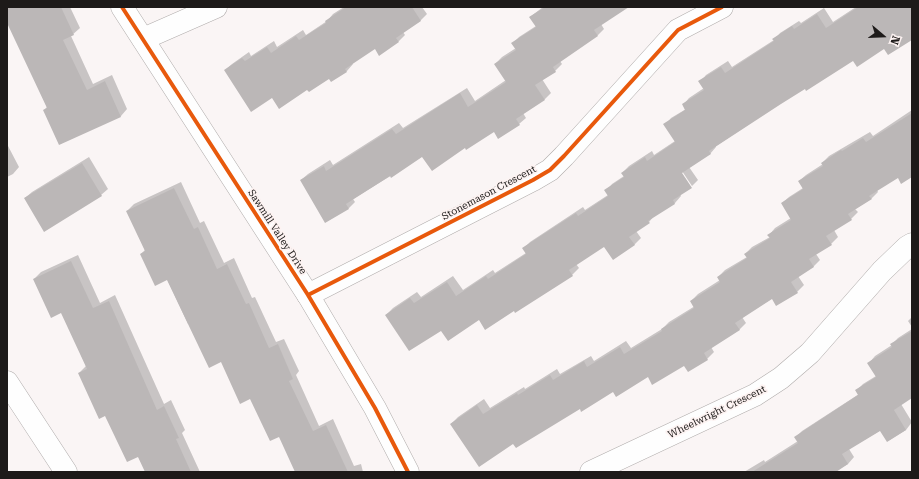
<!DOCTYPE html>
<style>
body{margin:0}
#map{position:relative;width:919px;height:479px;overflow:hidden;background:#faf5f5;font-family:"Roboto Serif",serif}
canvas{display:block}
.frame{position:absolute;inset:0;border:8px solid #1d1a19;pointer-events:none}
.north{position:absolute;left:863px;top:16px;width:40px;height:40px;-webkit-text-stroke:3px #fdf3f2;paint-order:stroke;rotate:109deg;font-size:11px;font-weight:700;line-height:16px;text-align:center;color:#1d1a19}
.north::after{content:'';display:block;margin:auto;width:14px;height:18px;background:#1d1a19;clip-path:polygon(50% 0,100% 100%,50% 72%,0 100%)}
</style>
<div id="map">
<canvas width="919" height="479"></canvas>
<div class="frame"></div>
<div class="north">N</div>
</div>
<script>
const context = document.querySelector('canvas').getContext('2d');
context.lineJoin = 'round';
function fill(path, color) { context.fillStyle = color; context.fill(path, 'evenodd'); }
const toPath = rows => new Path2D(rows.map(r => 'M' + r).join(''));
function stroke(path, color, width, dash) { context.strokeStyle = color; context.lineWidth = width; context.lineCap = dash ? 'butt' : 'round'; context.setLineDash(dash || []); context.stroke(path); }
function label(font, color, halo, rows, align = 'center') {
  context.font = font + ' "Roboto Serif",serif'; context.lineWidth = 3.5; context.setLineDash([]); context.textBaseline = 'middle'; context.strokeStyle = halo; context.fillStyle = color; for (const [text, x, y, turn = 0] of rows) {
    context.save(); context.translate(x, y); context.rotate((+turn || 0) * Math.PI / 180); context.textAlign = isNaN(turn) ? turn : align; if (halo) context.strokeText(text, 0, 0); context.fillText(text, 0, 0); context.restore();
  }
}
fill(toPath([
 [7,7,70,7,80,28,71,36,93,84,112,75,127,109,121,116,60,144,44,110,47,107,7,20],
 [344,7,422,7,427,14,420,21,403,32,405,35,399,41,380,54,375,48,352,63,353,64,347,71,331,81,329,78,308,89,272,97,225,70,232,64,249,52,251,56,274,41,277,47,303,30,306,35,327,21,333,14],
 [543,7,625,7,601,24,604,29,598,35,560,61,562,64,555,71,542,79,551,93,545,99,523,113,526,118,519,124,494,130,466,147,423,156,353,199,355,202,349,208,326,222,301,180,308,174,330,160,333,165,399,123,403,128,467,88,475,101,506,80,495,64,502,57,516,48,513,43,519,37,536,26,530,17],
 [856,7,912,7,912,39,885,47,854,60,805,87,716,146,716,147,710,154,689,167,698,180,692,186,680,168,679,169,691,187,680,194,681,196,675,203,655,215,649,222,636,231,641,238,634,245,604,245,576,264,579,268,572,275,515,311,514,310,441,329,386,315,393,308,417,292,421,297,453,276,463,290,493,270,495,273,526,253,524,248,530,242,583,207,585,210,608,195,606,191,612,184,624,176,622,173,629,166,652,151,654,155,675,141,665,125,671,118,686,109,683,105,689,98,704,88,700,82,706,75,728,61,732,67,774,40,780,33,799,21,801,23,824,8,833,22],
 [912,110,912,176,898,177,877,190,878,192,871,199,855,209,858,212,851,219,834,230,838,237,831,244,816,254,820,260,813,267,798,276,804,285,797,292,773,298,742,317,746,323,739,330,711,347,714,352,707,359,684,364,648,376,613,391,514,442,451,424,458,417,484,399,490,408,524,387,525,389,557,369,560,374,591,356,594,361,626,341,631,348,662,329,669,322,695,306,691,301,698,294,720,280,718,277,725,270,747,257,745,254,752,247,770,237,769,235,775,228,791,218,782,203,789,197,803,188,799,181,806,175,823,164,822,163,829,156,870,132,873,136],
 [7,144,19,167,13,174,7,177],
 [89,157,108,189,101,195,25,198,32,192],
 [181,182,200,223,204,221,224,263,234,258,252,298,255,297,276,342,284,339,299,371,296,375,319,426,333,419,354,466,361,464,363,472,296,472,279,435,251,397,221,361,189,324,188,324,167,279,141,254,145,250,127,211,134,204],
 [78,255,100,303,115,295,164,404,171,400,185,430,182,433,200,472,146,472,138,456,106,415,79,373,86,366,62,312,34,279,41,272],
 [912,317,912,327,908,321],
 [912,329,912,397,901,404,912,422,906,430,888,441,881,430,849,449,854,457,848,464,834,472,744,472,764,460,765,462,798,441,796,437,802,431,859,394,857,390,863,384,876,376,869,363,875,356,892,345,892,344,898,338]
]), '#0003');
fill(toPath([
 [7,7,61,7,74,35,63,40,87,90,105,81,121,117,59,145,43,110,47,108,7,23],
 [346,7,412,7,421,21,396,38,399,42,379,56,375,49,345,69,347,72,331,82,329,79,309,92,307,90,279,109,272,98,251,112,224,70,242,58,245,61,267,47,271,53,296,36,299,40,326,23,325,21],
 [545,7,629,7,594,30,598,36,553,67,556,72,535,85,545,100,516,119,520,125,498,139,494,132,466,150,465,148,432,171,422,157,391,178,390,176,346,204,349,209,325,223,300,180,324,166,326,171,392,129,396,134,460,93,468,107,506,82,494,64,516,50,511,43,536,27,529,17],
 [858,7,912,7,912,40,888,55,884,49,857,67,853,61,806,91,805,89,781,104,709,151,711,154,682,173,692,188,673,200,675,204,648,221,650,223,629,237,635,245,613,260,604,247,569,270,573,276,515,313,514,311,485,330,479,320,448,341,441,331,409,351,385,315,410,298,414,303,447,282,456,296,486,276,488,279,526,254,522,248,576,213,578,216,608,196,604,190,624,177,621,173,645,157,647,161,675,142,663,124,685,110,682,104,704,90,698,81,721,67,725,73,774,41,772,39,792,26,794,29,817,14,826,28],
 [912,113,912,177,901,184,898,178,869,196,872,199,848,214,852,220,826,236,832,245,809,259,814,267,791,282,798,293,776,306,772,299,735,323,740,330,704,353,708,360,688,372,684,366,652,385,648,377,616,397,613,392,581,412,580,409,516,448,513,444,479,467,450,424,477,405,483,414,517,393,518,395,550,375,553,380,584,361,587,367,620,347,624,354,662,331,661,329,694,308,690,301,720,282,717,277,747,258,744,254,770,238,767,235,791,220,781,203,803,189,798,181,823,166,821,163,841,150,842,151,863,138,866,142],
 [82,163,102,196,44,232,24,198],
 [174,188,194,229,198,227,217,269,227,264,246,304,249,303,269,348,278,344,293,379,289,381,313,431,326,425,348,472,295,472,279,437,270,441,250,399,240,404,221,362,209,368,167,280,155,286,140,254,145,251,126,211],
 [71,261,93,308,109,301,157,410,164,406,179,438,176,439,191,472,145,472,138,457,127,462,105,416,99,419,78,373,87,369,61,313,51,318,33,279],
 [912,331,912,398,894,410,906,430,887,442,880,431,842,454,848,464,836,472,752,472,798,443,794,437,858,395,855,390,876,377,867,363,892,347,890,344]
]), '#bbb7b7');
const minor = toPath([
 [143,39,216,7],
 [308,295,533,180,550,170,564,156,678,30,722,7],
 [7,382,66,472],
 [591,472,755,395,781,378,810,353,882,271,907,247,912,244]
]);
const tertiary = toPath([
 [122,7,308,295,375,408,408,472]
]);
stroke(minor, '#afabaa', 23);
stroke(tertiary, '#afabaa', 23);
stroke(minor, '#fefefe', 22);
stroke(tertiary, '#fefefe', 22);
stroke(toPath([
 [122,7,308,295,375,408,408,472],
 [308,295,533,180,550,170,564,156,678,30,722,7]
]), '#e8590c', 4);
label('10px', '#1d1a19', '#fdf3f2', [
 ["Stonemason Crescent",489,193,-28],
 ["Sawmill Valley Drive",277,232,57],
 ["Wheelwright Crescent",717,412,-26]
]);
</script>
